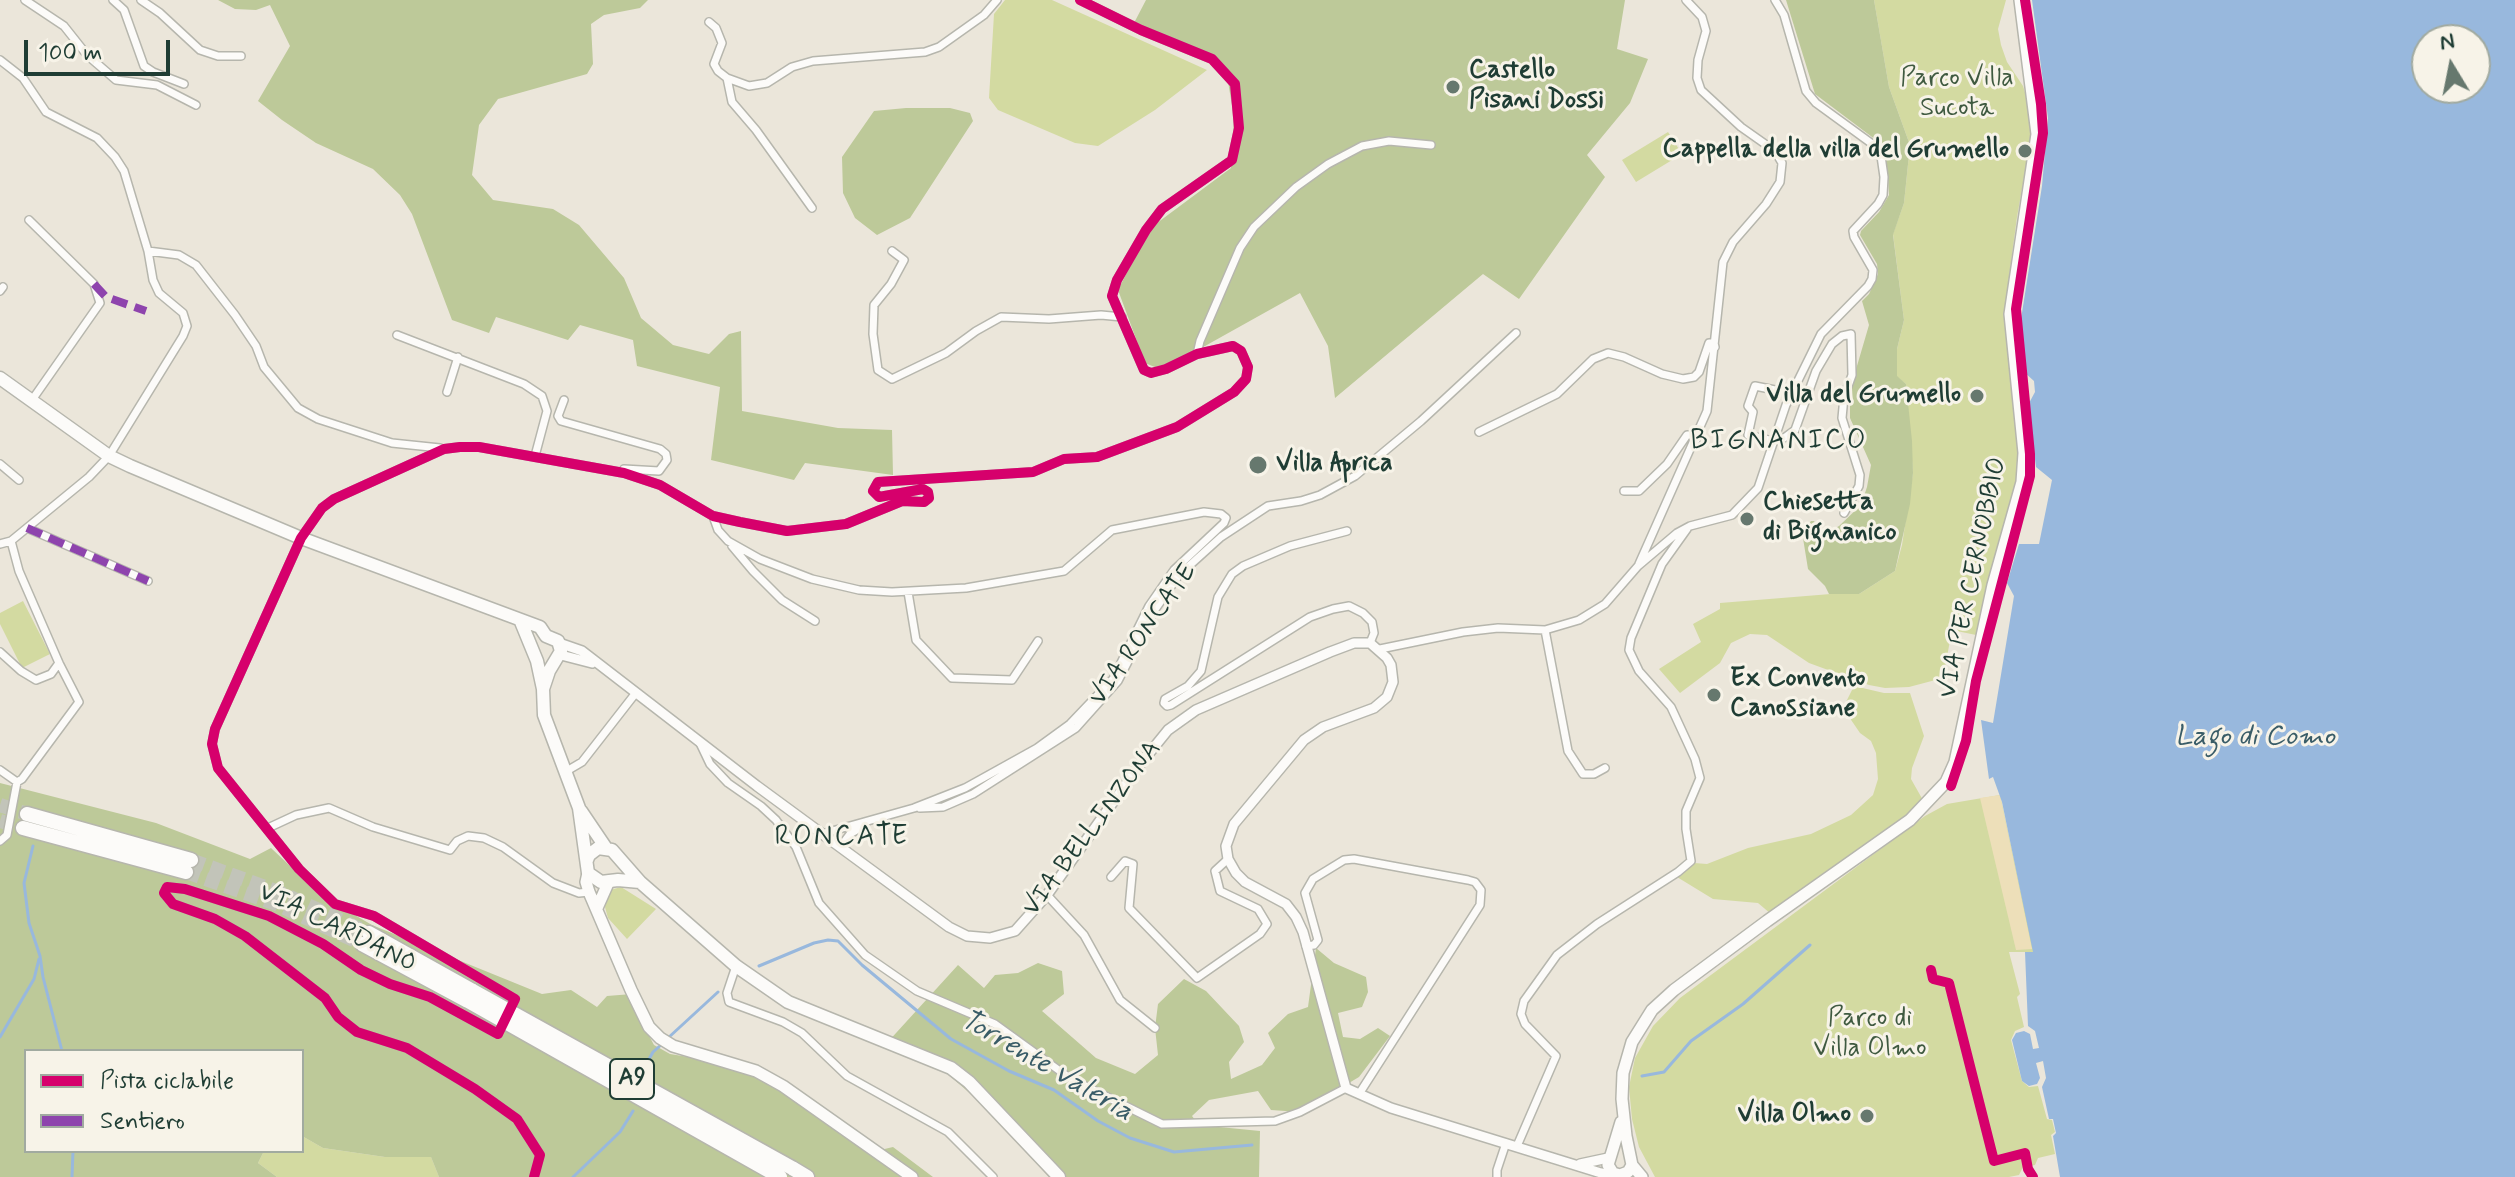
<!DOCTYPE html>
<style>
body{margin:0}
#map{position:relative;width:2515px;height:1177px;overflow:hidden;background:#ebe6da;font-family:Mynerve,sans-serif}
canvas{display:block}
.legend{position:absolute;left:24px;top:1049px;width:280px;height:104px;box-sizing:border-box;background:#f7f3e8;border:2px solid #a1aaa0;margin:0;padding:10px 14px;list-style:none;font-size:24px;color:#1f3d34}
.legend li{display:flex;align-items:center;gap:16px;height:40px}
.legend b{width:40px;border:2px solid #a1aaa0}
.north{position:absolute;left:2411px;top:24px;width:80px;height:80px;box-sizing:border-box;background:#f7f3e8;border:2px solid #a1aaa0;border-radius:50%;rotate:350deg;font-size:22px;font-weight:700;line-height:32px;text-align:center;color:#1f3d34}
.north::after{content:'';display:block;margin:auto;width:28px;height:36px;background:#66786e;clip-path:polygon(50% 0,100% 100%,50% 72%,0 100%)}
.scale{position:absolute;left:24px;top:40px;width:146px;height:36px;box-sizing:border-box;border:4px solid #1f3d34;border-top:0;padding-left:10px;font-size:24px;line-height:28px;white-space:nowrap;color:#1f3d34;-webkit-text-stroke:6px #f7f3e8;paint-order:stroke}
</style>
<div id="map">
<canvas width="2515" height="1177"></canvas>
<ul class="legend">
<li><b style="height:10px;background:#d6006c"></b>Pista ciclabile</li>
<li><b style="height:10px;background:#8e44ad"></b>Sentiero</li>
</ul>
<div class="north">N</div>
<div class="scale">100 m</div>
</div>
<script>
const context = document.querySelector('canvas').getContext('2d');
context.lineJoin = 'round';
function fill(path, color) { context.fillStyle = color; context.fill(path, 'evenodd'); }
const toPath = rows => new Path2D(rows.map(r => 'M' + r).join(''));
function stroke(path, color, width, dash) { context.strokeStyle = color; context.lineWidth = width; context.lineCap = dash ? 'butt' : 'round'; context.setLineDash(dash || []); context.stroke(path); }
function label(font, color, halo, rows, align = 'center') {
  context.font = font + ' Mynerve,sans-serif'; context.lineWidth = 6; context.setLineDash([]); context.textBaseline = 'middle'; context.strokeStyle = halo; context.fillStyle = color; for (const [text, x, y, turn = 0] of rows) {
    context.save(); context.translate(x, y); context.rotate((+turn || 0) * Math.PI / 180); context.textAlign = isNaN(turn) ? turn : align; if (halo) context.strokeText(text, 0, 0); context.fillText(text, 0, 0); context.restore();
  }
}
fill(toPath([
 [1005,0,1052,0,1207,70,1155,110,1098,146,1075,143,998,110,989,98,994,14],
 [1874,0,2006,0,1998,29,2001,45,2007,62,2023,86,2030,108,2032,132,2017,217,2004,315,2018,440,2016,480,1987,584,1976,635,1952,630,1943,678,1909,687,1885,688,1869,685,1809,663,1767,635,1750,634,1731,643,1720,663,1680,693,1659,669,1701,642,1693,624,1720,609,1720,603,1843,593,1859,594,1895,571,1902,545,1913,473,1906,384,1897,377,1897,349,1904,320,1893,234,1904,203,1910,145,1889,87],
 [1668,132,1682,154,1636,182,1622,160],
 [23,601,50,654,22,668,0,624,0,613],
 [1854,686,1884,693,1910,693,1924,736,1912,768,1911,779,1924,802,1908,817,1771,914,1758,903,1713,899,1677,877,1694,863,1707,864,1748,848,1811,834,1851,815,1873,795,1878,779,1876,753,1871,741,1860,733,1845,711,1845,704],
 [2000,795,2034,952,2009,952,2020,994,2017,997,2024,1027,2015,1031,2011,1040,2022,1081,2029,1087,2038,1086,2047,1119,2052,1120,2055,1132,2051,1135,2055,1154,2038,1158,2035,1165,2023,1167,2019,1175,2009,1177,1655,1177,1639,1147,1632,1119,1629,1087,1635,1058,1653,1026,1680,998,1925,816,1947,804],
 [621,887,656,909,627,939,608,918,603,900,610,890],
 [302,1136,323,1148,385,1157,431,1157,439,1177,277,1177,258,1163,264,1151,302,1151]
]), '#d3daa1');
fill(toPath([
 [218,0,648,0,640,8,604,15,591,24,593,64,587,74,498,99,479,125,472,175,493,200,553,209,579,225,624,278,641,318,673,345,709,354,729,334,741,331,742,411,838,428,892,430,893,475,805,463,794,480,711,460,720,387,637,366,633,340,580,325,568,340,496,317,489,333,452,320,412,214,400,195,373,169,316,143,282,120,258,101,290,46,270,5,256,10,235,9],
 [1146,0,1625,0,1617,49,1648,59,1630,103,1587,155,1605,177,1519,299,1483,274,1335,398,1328,346,1300,293,1162,370,1145,363,1118,290,1149,229,1231,168,1234,117,1226,70,1134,23],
 [1786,0,1874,0,1889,87,1910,145,1904,203,1893,235,1904,320,1897,349,1897,376,1906,384,1912,441,1913,473,1910,504,1895,571,1859,594,1829,594,1825,586,1808,569,1802,532,1811,521,1814,521,1821,532,1832,530,1839,526,1861,505,1867,487,1871,465,1850,418,1850,403,1852,383,1869,325,1862,301,1869,294,1878,274,1877,264,1860,235,1861,231,1879,212,1889,195,1888,178,1885,156,1876,140,1815,94],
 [906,108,950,108,970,113,973,121,910,218,877,235,855,218,843,193,842,157,874,111],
 [0,783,156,823,250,859,271,848,322,896,372,925,542,994,571,990,597,1007,607,996,632,994,638,1015,654,1045,670,1054,707,1060,760,1075,872,1152,893,1147,933,1177,439,1177,431,1157,385,1157,323,1148,302,1136,302,1051,26,1051,26,1151,264,1151,258,1163,277,1177,0,1177],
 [1316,948,1334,963,1366,977,1368,992,1362,1007,1338,1013,1343,1037,1360,1039,1378,1028,1390,1036,1359,1077,1300,1112,1271,1110,1258,1091,1209,1100,1192,1116,1199,1125,1260,1131,1259,1177,1049,1177,979,1101,944,1071,886,1044,958,965,984,988,995,975,1018,973,1038,963,1062,971,1064,994,1042,1011,1096,1058,1135,1074,1158,1055,1155,1028,1158,1004,1184,979,1206,991,1239,1026,1244,1042,1229,1062,1231,1079,1262,1065,1275,1048,1268,1033,1288,1014,1308,1007]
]), '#bdc999');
fill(toPath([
 [2000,795,2032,949,2016,950,1980,798]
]), '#eddfb9');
fill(toPath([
 [2032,0,2515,0,2515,1177,2060,1177,2053,1136,2056,1133,2053,1119,2049,1119,2042,1087,2046,1078,2043,1061,2036,1063,2040,1078,2037,1084,2029,1086,2022,1081,2012,1040,2016,1033,2024,1031,2030,1034,2033,1049,2039,1048,2035,1031,2028,1026,2025,952,2033,952,2002,802,1993,777,1989,779,1981,720,1993,723,2014,596,2007,583,2019,544,2039,544,2052,480,2036,467,2028,405,2035,392,2034,381,2024,372,2021,319,2042,186,2048,118],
 [2427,40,2475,40,2475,88,2427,88]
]), '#98b8dd');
stroke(toPath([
 [33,846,24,883,29,923,40,956,43,977,62,1051],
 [759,966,814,943,828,940,838,941,862,965,951,1039,1009,1071,1054,1090,1098,1121,1130,1138,1174,1152,1252,1145],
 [0,1037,34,979,39,959],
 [668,1038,718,992],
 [643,1070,653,1052,662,1044],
 [1642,1076,1664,1072,1691,1041,1743,1004,1810,945],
 [72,1177,73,1151],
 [573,1177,620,1132,633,1111]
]), '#98b8dd', 3);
stroke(toPath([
 [0,805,27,814],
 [0,821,23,828],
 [191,860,279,892,369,933],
 [186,872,276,904,362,944]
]), '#c2c4b9', 14, [14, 7]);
const minor = toPath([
 [25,0,64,26,87,55,116,80,157,85,196,105],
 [113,0,124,10,144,66,153,72,184,84],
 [141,0,160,13,200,50,218,56,241,56],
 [709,22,716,28,722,43,714,64,718,71,727,78,749,86,767,83,792,67,813,61,925,52,939,47,984,15,997,0],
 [0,60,23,78,46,112,97,138,115,157,124,171,148,251,153,280,159,293,183,313,187,326,183,336,109,456,89,477,11,541,0,544],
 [727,78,732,102,756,130,812,208],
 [29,220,94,284,100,303,32,400],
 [148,251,179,255,196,265,235,315,256,346,264,367,298,408,318,419,392,443,440,448],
 [892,251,904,260,891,284,874,305,873,334,878,370,892,379,946,353,976,331,1001,317,1049,319,1101,315,1122,317],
 [0,291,3,287],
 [397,335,524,384,542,396,547,411,535,456],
 [1197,354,1200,341,1240,248,1254,227,1296,187,1328,164,1362,146,1389,141,1431,145],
 [447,392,458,357],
 [564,400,558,416,561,421,660,449,666,454,667,460,659,471,624,469],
 [1479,432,1557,394,1593,359,1608,353,1624,357,1662,374,1683,379,1694,377,1699,372,1709,343,1714,343,1715,347],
 [1774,439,1784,438,1795,430,1816,371,1832,344,1842,336,1851,334,1852,375,1844,397,1842,418,1860,475,1859,486,1844,513],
 [1773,441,1748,435,1753,412,1748,406,1755,386,1775,390],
 [0,464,19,480],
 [1624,491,1639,491,1667,464,1687,435,1694,435,1696,440],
 [713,516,718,530,728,541,760,559,812,579,859,590,892,592,966,588,1064,571,1112,530,1204,512,1221,514,1226,518,1224,523,1174,570,1149,606,1113,679,1070,724,1037,748,965,788,914,808,825,833],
 [27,528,148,581],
 [1347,531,1290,546,1243,566,1232,574,1218,597,1201,671,1188,686,1165,699,1164,703,1167,706,1171,705,1310,617,1333,609,1349,606,1363,613,1372,622,1374,633,1370,643],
 [732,546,753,571,782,600,815,621],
 [1639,564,1707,411,1723,262,1733,242,1766,204,1780,182,1782,163,1775,151,1741,127,1701,90,1697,78,1698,60,1706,31,1702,17,1686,0],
 [908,592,916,640,952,678,1012,680,1038,641],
 [1545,630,1568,751,1583,774,1594,774,1605,768],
 [1380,649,1463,632,1498,628,1545,630,1579,620,1605,604,1638,566,1677,533,1690,526,1732,515,1758,488,1786,405,1821,334,1868,286,1872,279,1873,270,1854,237,1853,231,1878,204,1883,195,1884,177,1881,156,1875,146,1816,103,1806,91,1784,15,1775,0],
 [0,652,21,671,36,680,51,674,59,663],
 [700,743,710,764,728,783,761,806,776,820,796,847,819,903,865,955,917,991,995,1024,1071,1079,1162,1124,1275,1121,1300,1112,1346,1088],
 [0,770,17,782,22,779,79,702,59,663,19,571,11,541],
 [565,772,582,762,635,694],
 [920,808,943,807,973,794,1076,728,1118,681,1154,611,1179,575,1221,537,1268,506,1301,501,1320,495,1355,476,1421,421,1516,333],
 [268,828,296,815,329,808,373,827,450,850,457,841,468,836,484,838,503,847,553,883,579,893,589,892],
 [0,841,7,835,17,782],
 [841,846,850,834,863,826],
 [1111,877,1125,861,1133,864,1129,908,1197,978,1260,934,1267,924,1258,909,1220,891,1215,871,1228,859],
 [1047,895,1084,935,1120,1000,1155,1028],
 [1306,946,1314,945,1318,940,1305,893,1313,879,1344,860,1354,859,1468,880,1475,882,1481,890,1480,905,1359,1094],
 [736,966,727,993,729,1002,783,1022,802,1033,847,1076,948,1132,993,1177],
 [515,999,374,916,335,904,299,869,218,768,212,744,215,729,301,538,322,508,334,499,444,449,460,447,479,447,624,473,660,485,713,516,740,522,787,531,846,524,902,501,924,502,929,498,928,492,923,489,879,497,873,491,878,482,1033,472,1064,459,1097,457,1177,427,1234,392,1246,379,1248,367,1241,351,1233,346,1197,354,1166,369,1151,373,1144,370,1112,296,1117,280,1146,230,1162,209,1232,160,1239,128,1235,84,1212,59,1141,30,1080,0],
 [498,1034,430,997,390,984,361,970,323,944,269,916,185,889,167,887,164,893,173,904,215,919,245,936,325,998,338,1017,357,1032,407,1048,475,1089,517,1119,540,1155,534,1177],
 [1517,1146,1556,1056,1525,1024,1521,1014,1524,1001,1557,955,1597,924,1678,872,1691,861,1686,829,1686,811,1700,778,1695,759,1671,707,1639,671,1629,650,1631,638,1662,564,1687,529],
 [1497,1177,1497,1170,1506,1143]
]);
const tertiary = toPath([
 [559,643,582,651,757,786,949,927,967,936,990,938,1015,931,1047,895,1138,767,1168,730,1196,710,1330,652,1354,643,1370,643,1387,658,1391,665,1393,682,1387,697,1374,708,1323,727,1304,740,1234,824,1226,846,1228,859,1236,873,1245,882,1286,904,1296,917,1303,932,1346,1088,1391,1108,1601,1173,1617,1175],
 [561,655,592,663],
 [1580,1164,1608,1158]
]);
const secondary = toPath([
 [588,873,586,882,589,892,631,990,649,1027,660,1038,673,1046,756,1071,783,1086,912,1177],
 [597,908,609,881],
 [1621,1122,1608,1165,1613,1173,1620,1175,1628,1172,1632,1165],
 [1642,1177,1632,1165,1626,1136,1622,1099,1623,1073,1632,1042,1652,1010,1674,990,1767,921,1910,820,1946,782,1955,762,1993,585,2022,482,2024,453,2010,314,2037,134,2020,0]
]);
const primary = toPath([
 [0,378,109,456,130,466,301,538,540,627,546,636,558,641,561,651,549,671,543,689],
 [521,622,537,661,543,689,544,715,579,808,588,873,601,882,618,880,640,882],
 [581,811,606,848],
 [587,860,589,855,598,848,612,850,640,882,736,966,788,1002,951,1068,969,1082,1059,1177]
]);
const motorway = toPath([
 [27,814,191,860],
 [23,828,186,872],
 [369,933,473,991],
 [362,944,468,1001],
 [792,1168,807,1177]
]);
stroke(minor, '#b6b6ad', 10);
stroke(tertiary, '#b6b6ad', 12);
stroke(secondary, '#b6b6ad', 14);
stroke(primary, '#b6b6ad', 15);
stroke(motorway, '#b6b6ad', 17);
stroke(minor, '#fcfbf9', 7);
stroke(tertiary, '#fcfbf9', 9);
stroke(secondary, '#fcfbf9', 11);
stroke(primary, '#fcfbf9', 12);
stroke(motorway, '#fcfbf9', 14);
const motorwayBridge = toPath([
 [473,991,792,1168],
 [468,1001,780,1177]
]);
stroke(motorwayBridge, '#b6b6ad', 17, []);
stroke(motorwayBridge, '#fcfbf9', 14);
stroke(toPath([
 [94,284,106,297,146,311],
 [27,528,148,581]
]), '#8e44ad', 8, [16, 8]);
stroke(toPath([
 [1951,786,1966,741,1976,681,2030,476,2030,454,2016,309,2043,133,2041,104,2025,0],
 [1931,970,1933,979,1949,983,1994,1161,2025,1153,2028,1169,2033,1177],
 [534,1177,540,1155,517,1119,475,1089,407,1048,357,1032,338,1017,325,998,245,936,215,919,173,904,164,893,167,887,185,889,269,916,323,944,361,970,390,984,430,997,498,1034,515,999,374,916,335,904,299,869,218,768,212,744,215,729,301,538,322,508,334,499,444,449,460,447,479,447,624,473,660,485,713,516,740,522,787,531,846,524,902,501,924,502,929,498,928,492,923,489,879,497,873,491,878,482,1033,472,1064,459,1097,457,1177,427,1234,392,1246,379,1248,367,1241,351,1233,346,1197,354,1166,369,1151,373,1144,370,1112,296,1117,280,1146,230,1162,209,1232,160,1239,128,1235,84,1212,59,1141,30,1080,0]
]), '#d6006c', 10);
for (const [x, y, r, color] of [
 [1453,87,8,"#66786e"],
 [2025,151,8,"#66786e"],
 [1977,396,8,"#66786e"],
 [1258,465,10,"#66786e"],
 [1747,519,8,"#66786e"],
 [1714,695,8,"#66786e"],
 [1867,1116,8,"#66786e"]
]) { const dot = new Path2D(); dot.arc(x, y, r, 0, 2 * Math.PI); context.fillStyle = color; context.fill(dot); stroke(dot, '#f7f3e8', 3); }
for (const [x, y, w] of [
 [632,1079,44]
]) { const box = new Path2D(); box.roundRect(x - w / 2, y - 20, w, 40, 6); context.fillStyle = '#f7f3e8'; context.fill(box); stroke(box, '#1f3d34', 2); }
label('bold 24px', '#1f3d34', null, [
 ["A9",632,1079]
]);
label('bold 26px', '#1f3d34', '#f7f3e8', [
 ["Castello",1469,72],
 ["Pisani Dossi",1469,102],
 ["Cappella della villa del Grumello",2009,151,"right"],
 ["Villa del Grumello",1961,396,"right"],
 ["Villa Aprica",1276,465],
 ["Chiesetta",1763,504],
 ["di Bignanico",1763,534],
 ["Ex Convento",1730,680],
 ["Canossiane",1730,710],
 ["Villa Olmo",1851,1116,"right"]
], 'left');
label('26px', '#3f5a40', '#f7f3e8', [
 ["Parco Villa",1957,80],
 ["Sucota",1957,110],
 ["Parco di",1870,1020],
 ["Villa Olmo",1870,1050]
]);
label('26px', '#1f3d34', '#f7f3e8', [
 ["VIA PER CERNOBBIO",1974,578,-78],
 ["VIA RONCATE",1144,635,-55],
 ["VIA BELLINZONA",1093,829,-53],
 ["VIA CARDANO",337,929,26]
]);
context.letterSpacing = '2px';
label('28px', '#1f3d34', '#f7f3e8', [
 ["BIGNANICO",1779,442],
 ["RONCATE",842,838]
]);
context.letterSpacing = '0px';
label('italic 28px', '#395c67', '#f7f3e8', [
 ["Lago di Como",2255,738],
 ["Torrente Valeria",1046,1067,30]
]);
</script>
